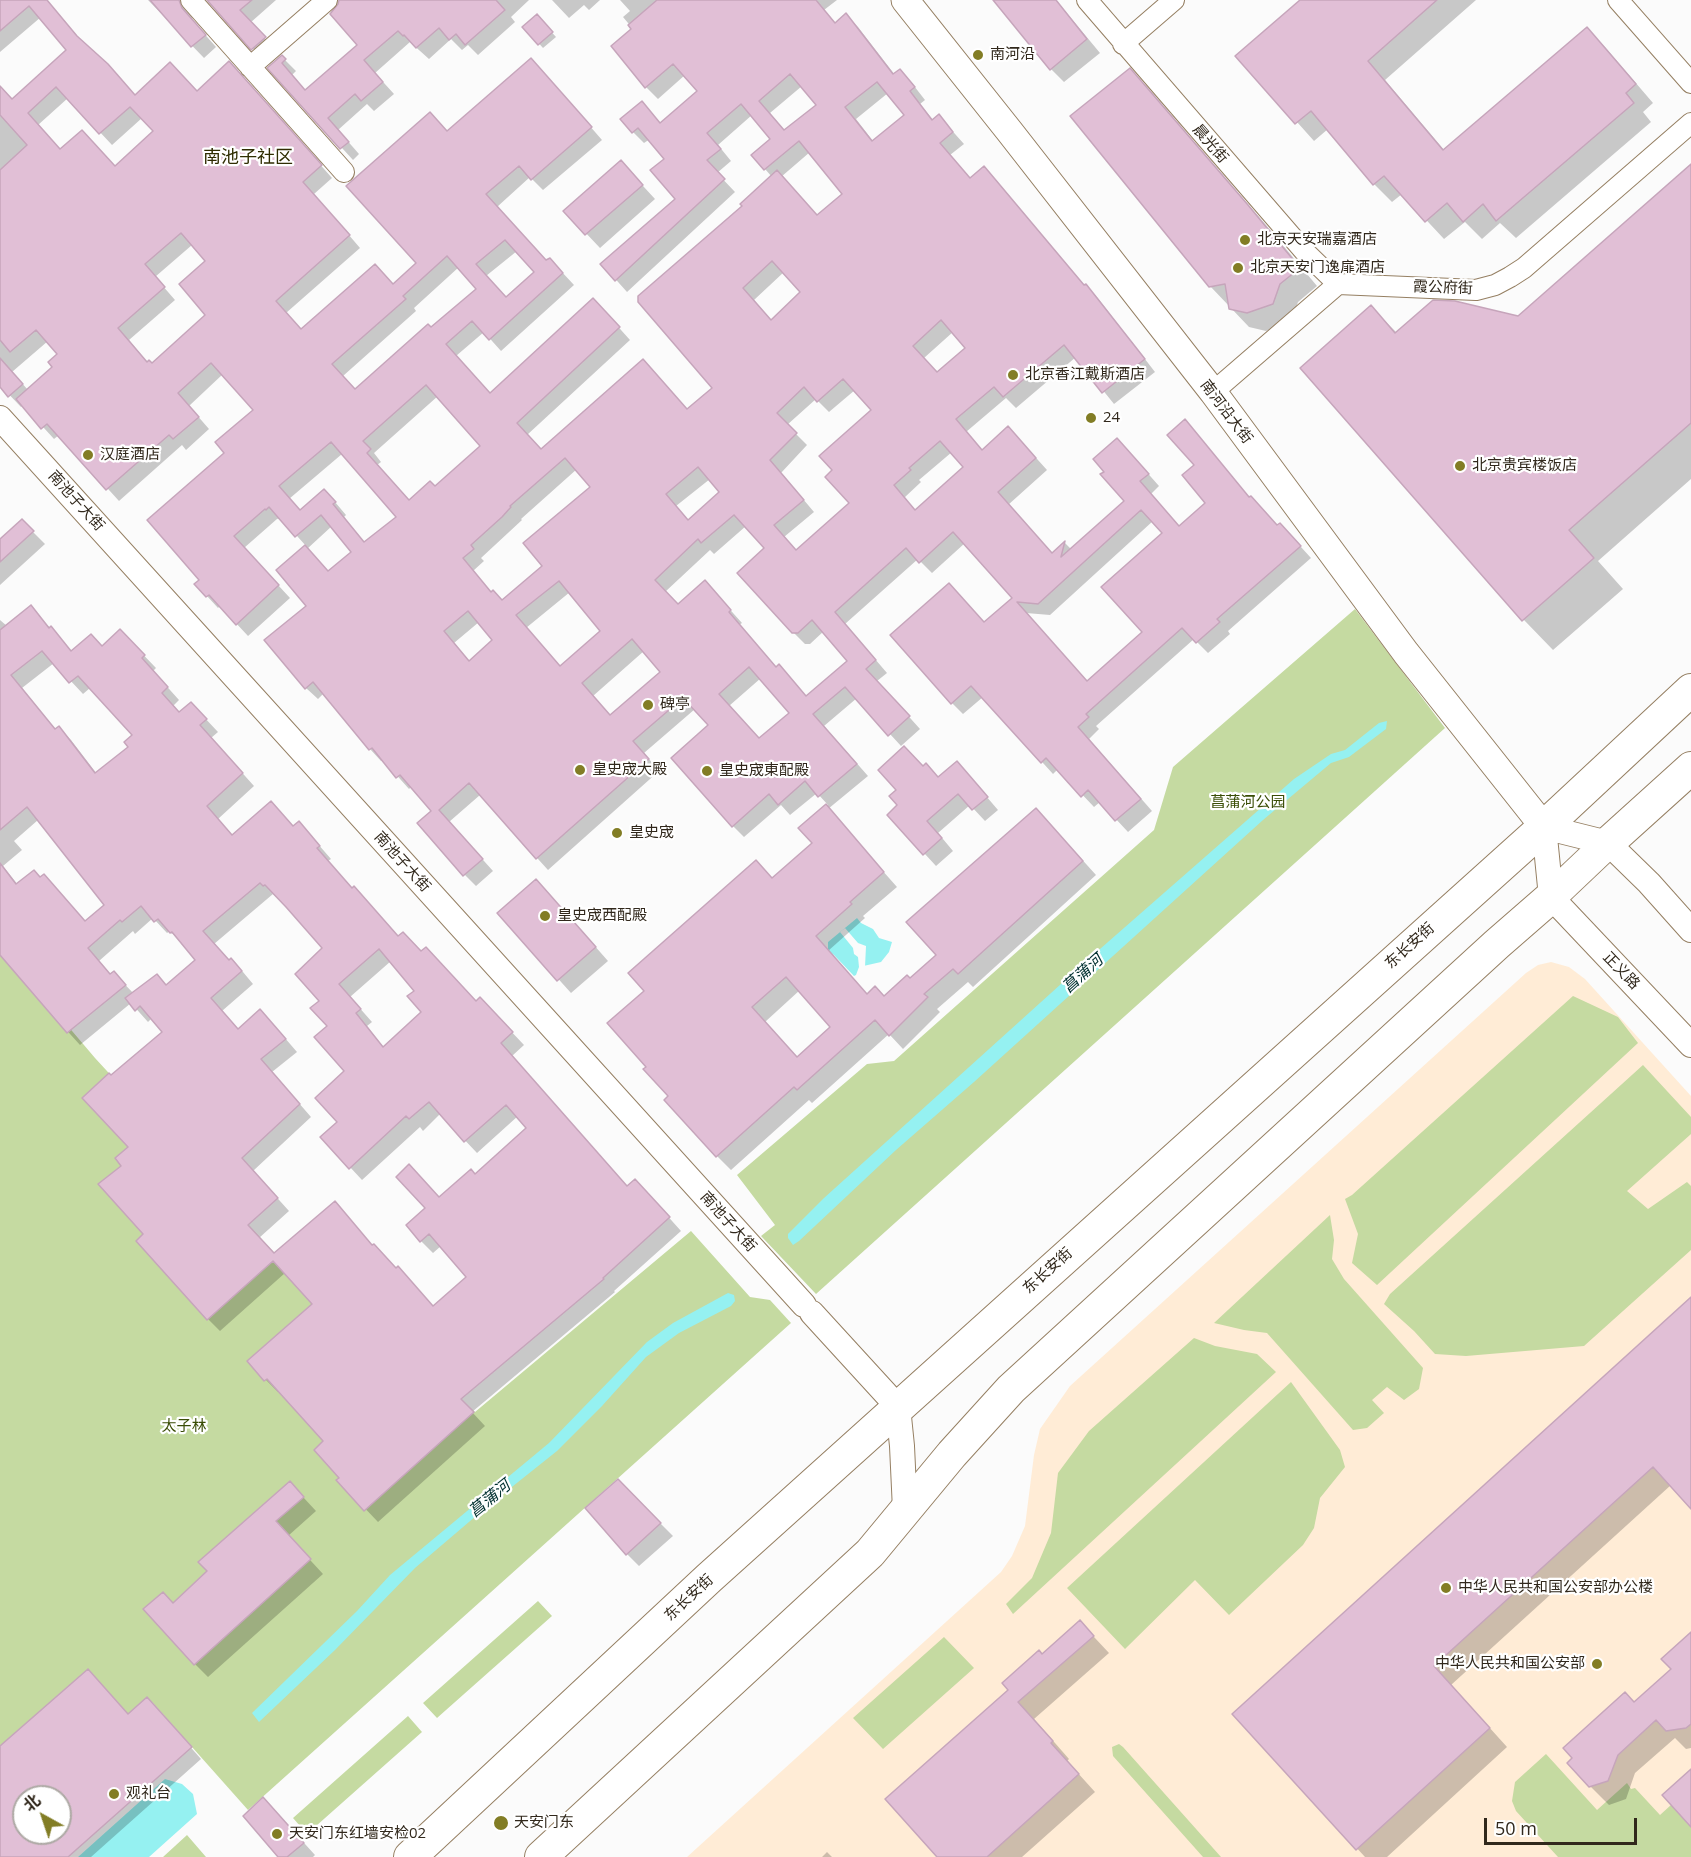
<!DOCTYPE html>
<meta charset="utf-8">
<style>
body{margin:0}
#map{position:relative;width:1691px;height:1857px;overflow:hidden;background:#fbfbfb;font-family:"Open Sans","Noto Sans SC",sans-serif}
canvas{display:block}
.north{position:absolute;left:12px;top:1785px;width:60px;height:60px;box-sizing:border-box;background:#fff;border:2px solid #ada9a4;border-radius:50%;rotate:320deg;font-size:16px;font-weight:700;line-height:24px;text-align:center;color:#31281c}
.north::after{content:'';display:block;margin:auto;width:21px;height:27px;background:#827d25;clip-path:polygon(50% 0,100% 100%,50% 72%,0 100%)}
.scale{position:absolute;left:1484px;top:1818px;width:153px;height:27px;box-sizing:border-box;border:3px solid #31281c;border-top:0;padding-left:8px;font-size:18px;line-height:21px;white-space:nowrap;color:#31281c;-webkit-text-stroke:4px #fff;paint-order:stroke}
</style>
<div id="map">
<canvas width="1691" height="1857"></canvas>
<div class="north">北</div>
<div class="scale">50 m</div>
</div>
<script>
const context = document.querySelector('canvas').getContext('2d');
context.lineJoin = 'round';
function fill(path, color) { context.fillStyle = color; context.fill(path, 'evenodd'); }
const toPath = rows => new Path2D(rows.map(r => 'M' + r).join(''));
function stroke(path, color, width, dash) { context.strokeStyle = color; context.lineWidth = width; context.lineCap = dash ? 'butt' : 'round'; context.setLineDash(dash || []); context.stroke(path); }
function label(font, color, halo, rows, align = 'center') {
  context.font = font + ' "Open Sans","Noto Sans SC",sans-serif'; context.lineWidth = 4.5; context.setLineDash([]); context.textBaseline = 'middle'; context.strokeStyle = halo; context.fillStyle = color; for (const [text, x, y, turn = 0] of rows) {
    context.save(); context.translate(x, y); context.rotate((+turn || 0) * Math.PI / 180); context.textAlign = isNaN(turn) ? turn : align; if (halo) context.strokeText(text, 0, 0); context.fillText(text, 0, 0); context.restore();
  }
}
fill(toPath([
 [1551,962,1569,967,1585,979,1691,1096,1691,1857,687,1857,1001,1572,1012,1556,1025,1526,1034,1455,1040,1429,1070,1386,1526,973,1538,965]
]), '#ffecd6');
fill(toPath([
 [1355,609,1445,728,816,1294,761,1236,775,1225,737,1175,867,1064,894,1061,1154,830,1173,767],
 [0,946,95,1058,439,1432,468,1406,475,1412,691,1231,750,1297,770,1300,791,1323,248,1810,152,1702,24,1797,0,1840],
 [1573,996,1618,1017,1638,1043,1377,1285,1352,1263,1358,1234,1345,1199,1352,1195],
 [1643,1065,1691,1117,1691,1134,1627,1191,1648,1209,1687,1182,1691,1186,1691,1250,1584,1346,1466,1356,1435,1354,1414,1331,1384,1304,1390,1294],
 [1330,1215,1334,1240,1332,1259,1344,1279,1423,1368,1419,1389,1404,1400,1387,1387,1372,1400,1384,1413,1367,1428,1353,1430,1267,1333,1244,1330,1214,1323],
 [1194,1338,1215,1346,1257,1354,1276,1372,1013,1614,1006,1604,1032,1578,1051,1533,1058,1473,1089,1431],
 [1291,1382,1340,1450,1345,1467,1320,1498,1314,1528,1303,1545,1229,1615,1195,1580,1125,1649,1067,1588],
 [538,1601,552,1616,437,1718,423,1703],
 [944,1637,974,1668,883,1749,853,1718],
 [408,1716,422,1732,307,1834,293,1818],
 [1119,1744,1123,1747,1221,1857,1203,1857,1113,1756,1112,1747],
 [1546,1754,1597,1810,1627,1783,1631,1789,1635,1788,1660,1815,1671,1805,1691,1827,1691,1857,1558,1857,1516,1811,1512,1801,1515,1782],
 [187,1835,206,1857,163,1857]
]), '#c5daa1');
fill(toPath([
 [1387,721,1386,729,1349,757,1331,763,1263,820,974,1082,896,1150,799,1241,793,1245,788,1238,788,1234,824,1198,1092,956,1294,779,1331,754,1345,750,1379,723],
 [857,918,861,923,873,929,879,938,892,942,889,952,881,962,859,967,856,975,854,976,834,955,828,951,828,942],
 [728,1293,734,1295,735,1301,731,1306,679,1333,646,1357,602,1406,557,1451,483,1510,415,1568,335,1650,259,1722,252,1713,357,1611,390,1575,549,1443,647,1342,673,1323],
 [165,1779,182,1784,193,1794,197,1814,149,1857,78,1857]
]), '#95f1f1');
fill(toPath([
 [845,928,858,943,866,946,865,967,859,967,858,957,854,954,853,948,840,932]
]), '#fbfbfb');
fill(toPath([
 [4,0,47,0,85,45,135,96,197,93,241,75,332,178,314,194,360,248,286,313,302,331,393,285,418,263,447,133,542,71,602,140,543,190,530,177,497,207,547,262,561,271,574,285,501,351,484,332,456,356,491,394,604,311,630,340,527,435,542,451,687,410,714,388,744,206,772,177,765,169,773,139,752,115,718,145,731,161,717,173,735,192,627,292,602,264,677,199,666,159,650,139,644,143,633,132,641,103,661,124,699,92,685,75,658,99,646,87,613,46,633,29,623,17,630,11,620,0,837,0,824,10,836,24,846,15,858,27,895,75,900,71,911,82,925,100,920,104,934,121,939,116,964,144,950,155,971,180,984,168,996,180,1085,286,1097,297,1155,372,1114,404,1076,357,1016,408,1006,398,966,432,983,451,1020,440,1047,470,1008,505,1053,554,1065,543,1072,550,1126,501,1128,451,1159,486,1151,494,1180,527,1207,504,1185,421,1250,498,1278,526,1291,536,1311,558,1228,631,1230,634,1208,653,1194,639,1096,726,1099,729,1089,739,1152,811,1128,832,1100,802,1094,807,1058,769,1053,774,983,697,963,714,952,703,985,624,1014,598,965,543,932,573,918,559,845,624,887,673,877,681,920,729,901,746,857,698,824,726,868,776,828,809,897,887,863,916,865,918,828,951,868,995,884,997,910,980,938,955,1050,824,1096,875,973,987,968,982,937,1009,940,1012,903,1049,889,1034,812,1103,809,1100,731,1170,717,1156,773,879,814,843,800,828,828,805,817,793,790,815,781,805,744,837,733,826,710,725,695,709,644,753,659,771,548,870,480,795,449,822,493,871,476,886,465,875,433,811,412,786,409,789,383,760,381,761,370,749,324,693,318,699,306,688,308,606,306,546,281,518,277,519,244,548,290,598,248,636,220,606,218,608,207,596,201,580,226,453,255,410,223,374,189,406,209,429,186,450,182,445,119,501,59,435,54,439,23,405,21,407,0,385,0,86,13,100,68,50,41,17,0,52,0,3],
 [802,86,818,105,785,131,770,113],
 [888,93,906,115,873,141,856,119],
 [68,98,112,145,142,118,155,132,116,167,61,151,38,125],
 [810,152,844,194,818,217,781,177],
 [192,245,207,261,207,315,152,365,148,363,129,340,175,300,155,277],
 [517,251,536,272,506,298,486,276],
 [459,267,478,289,356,391,343,376,416,311,414,308],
 [784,272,802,293,772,321,754,300],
 [953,332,967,348,937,373,924,358],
 [48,341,60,354,54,367,28,390,12,372],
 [855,390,873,410,851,503,797,551,784,537,814,512,781,473,807,445,787,425,816,399,829,412],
 [438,396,482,446,435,488,410,501,377,465,381,462,374,453],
 [952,452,965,467,916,511,904,498,921,482,919,480],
 [342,454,398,517,365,543,344,517,346,515,335,502,300,511,289,499],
 [577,469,592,487,544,566,502,601,492,593,473,571,484,561,481,558,522,520,521,519],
 [710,479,722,492,689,521,676,506],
 [1153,521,1164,534,1144,632,1087,682,1026,613,1050,615],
 [332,526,354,552,329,572,307,549],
 [746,526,766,548,793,632,805,644,810,644,824,631,849,662,807,697,790,678,777,668,739,625,742,623,716,594,678,606,665,592,710,550,714,554],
 [570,592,602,631,561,668,526,628],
 [479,622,495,641,470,662,454,643],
 [644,651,663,672,611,716,593,696],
 [761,678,791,713,760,740,729,706],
 [800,990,833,1027,798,1058,765,1022],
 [148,0,204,0,195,2,190,9,193,21,216,47,204,58],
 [208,0,276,0,250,23,276,50,264,60],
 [339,0,529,0,511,17,515,22,478,55,468,45,462,50,451,39,429,59,410,42,375,73,394,94,374,111,367,104,338,130,359,154,353,160,269,68,282,57,296,71,292,75,306,91,359,45],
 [552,0,600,0,589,10,584,5,569,18],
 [998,0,1056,0,1100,53,1064,82,1051,69],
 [1302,0,1476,0,1385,80,1445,151,1587,29,1605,47,1653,103,1643,112,1651,122,1516,238,1500,223,1482,239,1465,222,1444,239,1402,194,1392,202,1374,184,1328,129,1314,141,1238,56],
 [537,16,556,37,543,48,524,27],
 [1129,70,1148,88,1266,225,1317,286,1298,302,1291,322,1266,331,1249,327,1210,286],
 [621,162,655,199,600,248,565,211],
 [1691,166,1691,479,1598,561,1623,589,1553,650,1524,620,1302,368,1371,307,1397,333,1518,318],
 [22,521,45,544,0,585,0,541],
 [31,607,72,652,132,643,156,668,153,671,179,700,173,706,180,713,203,716,218,732,211,738,254,786,218,819,233,836,294,827,311,836,331,859,328,861,353,889,354,888,366,900,399,937,476,1003,492,1011,524,1045,512,1056,628,1187,647,1193,681,1231,614,1291,615,1292,472,1412,485,1426,378,1522,338,1480,341,1478,325,1441,279,1390,278,1392,266,1380,314,1304,285,1273,220,1331,208,1319,145,1235,124,1166,130,1147,110,1077,164,1033,152,1018,148,1022,131,1003,80,1045,42,1003,0,897,0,620,7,626],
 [54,663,83,694,90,688,134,735,130,747,97,774,71,740,59,728,56,730,22,688],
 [38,820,106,905,85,922,18,885,3,866,22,850,14,841],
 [273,894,276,897,278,896,324,948,321,1001,346,1071,339,1122,322,1137,362,1180,420,1127,423,1131,440,1114,477,1153,518,1116,529,1128,475,1175,439,1198,421,1241,433,1253,441,1246,468,1277,434,1307,373,1246,347,1216,275,1255,259,1238,289,1211,253,1171,311,1117,272,1072,297,1052,272,1023,239,1030,222,1011,253,984,243,972,231,960,229,961,214,944],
 [153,918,167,933,170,931,197,960,167,986,157,976,134,994,114,973,111,975,99,961,133,931,135,934],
 [391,961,416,991,423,1012,384,1048,367,1026,372,1022,350,997],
 [923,768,939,778,968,775,998,810,985,821,970,805,938,833,953,851,936,866,889,815,899,805],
 [549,894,608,961,571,993,499,913],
 [1691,1299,1691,1507,1671,1485,1451,1685,1507,1747,1387,1857,1365,1857,1234,1714],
 [618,1481,673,1536,639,1566,627,1554],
 [290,1483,316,1511,288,1536,323,1574,208,1677,195,1664,174,1604,209,1571],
 [1080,1622,1109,1653,1034,1719,1069,1759,1067,1761,1095,1792,1022,1857,939,1857,1010,1690,1042,1656],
 [1691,1634,1691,1748,1686,1749,1675,1738,1635,1773,1626,1799,1609,1805,1590,1786,1635,1704,1673,1669],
 [157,1709,201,1759,91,1857,0,1857,0,1748],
 [24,1797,60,1797,60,1833,24,1833],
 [275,1811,315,1855,313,1857,280,1857],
 [827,1852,832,1857,822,1857]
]), '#0003');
const building = toPath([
 [0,0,47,0,77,36,108,64,135,95,170,62,197,91,229,61,322,165,303,182,350,235,276,301,301,329,375,264,393,284,416,263,346,186,430,112,447,131,531,58,592,127,531,180,519,166,486,194,546,260,550,258,563,273,489,340,472,321,446,344,490,393,593,298,620,327,517,423,541,449,643,359,687,409,712,388,638,302,638,296,742,206,740,204,777,170,817,215,842,194,799,141,764,170,751,155,770,139,741,104,707,133,721,149,707,160,725,179,615,281,600,264,675,199,650,170,664,159,638,128,632,133,620,119,642,101,660,123,697,91,673,64,645,88,611,46,631,29,628,25,657,0,816,0,835,23,846,13,893,74,900,69,915,87,910,91,932,120,939,114,953,132,940,143,970,178,984,166,1084,285,1086,284,1145,359,1102,393,1064,345,1003,397,994,387,956,419,982,450,1008,426,1036,458,998,492,1052,553,1065,541,1061,557,1124,501,1100,474,1104,472,1093,459,1117,438,1149,474,1140,481,1179,526,1205,503,1182,475,1194,465,1167,435,1185,419,1249,497,1251,496,1277,525,1280,523,1301,546,1217,619,1220,622,1196,643,1182,628,1086,714,1089,717,1078,727,1141,799,1115,821,1088,790,1081,797,1046,758,1041,763,971,686,951,704,890,635,949,583,984,622,1012,598,953,532,919,563,906,548,835,612,876,660,866,669,910,716,888,736,845,687,813,714,857,764,818,797,805,781,778,805,769,794,732,827,671,758,708,725,683,698,633,741,649,759,536,859,469,783,439,810,483,859,463,876,417,823,431,811,400,775,396,778,372,748,369,750,313,682,305,689,264,640,306,606,276,570,305,545,328,571,351,552,321,515,295,537,269,507,266,510,265,509,234,536,279,585,236,625,209,595,206,597,194,584,199,580,147,520,224,453,215,442,253,410,211,363,178,393,199,417,173,439,169,435,106,490,47,424,41,429,16,399,52,367,48,362,57,354,36,330,10,352,0,340,0,170,27,145,0,115,0,86,12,99,66,50,29,6,0,31,0,0],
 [790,74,816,105,784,130,759,101,790,74],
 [877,82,904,115,872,141,845,107,877,82],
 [56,87,99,134,130,107,153,131,115,166,82,130,60,149,28,113,56,87],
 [181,233,205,261,179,284,205,315,152,363,149,360,147,362,118,328,165,287,145,264,181,233],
 [505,240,534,272,506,297,476,264,505,240],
 [447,256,476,289,431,327,428,324,355,389,332,364,406,299,403,296,447,256],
 [772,261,800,292,771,320,743,288,772,261],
 [941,320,965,348,937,372,913,346,941,320],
 [843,379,871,410,819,456,832,470,825,477,849,503,796,550,774,525,804,500,770,460,797,433,777,413,804,387,817,402,843,379],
 [426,385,480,446,435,486,430,481,409,500,367,453,371,449,363,441,426,385],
 [940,441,963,467,915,510,894,485,911,470,909,468,940,441],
 [331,442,396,517,364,542,333,504,336,502,324,489,300,510,279,486,331,442],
 [565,458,590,487,523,543,542,566,502,600,493,590,491,592,463,558,474,549,471,545,502,517,511,507,510,506,565,458],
 [698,467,719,492,688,520,666,494,698,467],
 [1141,510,1162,533,1101,587,1142,632,1087,681,1017,602,1038,604,1141,510],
 [734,515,764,548,737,573,792,633,798,633,812,620,847,661,806,696,779,664,776,667,729,612,731,610,705,580,678,604,655,580,698,539,701,543,734,515],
 [559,581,600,631,560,666,516,615,559,581],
 [468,611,492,640,469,661,444,631,468,611],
 [632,639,660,672,610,715,582,683,632,639],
 [749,667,789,713,759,738,719,694,749,667],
 [150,0,179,0,182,8,206,35,191,47,150,0],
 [207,0,252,0,240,10,266,37,251,50,207,0],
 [339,0,496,0,505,10,465,45,456,34,449,40,439,28,416,48,404,35,403,36,398,31,364,60,383,82,361,101,355,94,328,118,349,142,340,149,267,68,282,55,286,59,282,63,305,90,357,45,330,14,338,4,339,0],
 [993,0,1056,0,1087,39,1050,70,993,0],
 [1300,0,1437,0,1368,61,1443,150,1587,27,1636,84,1626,93,1634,103,1496,221,1483,204,1463,222,1447,203,1425,222,1384,176,1373,185,1311,111,1295,124,1235,56,1300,0],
 [537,14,553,32,538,45,522,27,537,14],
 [1130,68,1248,205,1300,268,1280,284,1273,304,1247,313,1229,309,1225,284,1209,287,1070,116,1130,68],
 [621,160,643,185,585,235,563,211,621,160],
 [1691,164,1691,423,1569,530,1594,558,1522,621,1300,368,1371,305,1395,333,1433,300,1455,301,1518,316,1691,164],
 [0,358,23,384,8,397,0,387,0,358],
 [22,519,34,531,0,562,0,539,22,519],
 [31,605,49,628,51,626,71,651,91,634,102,646,120,629,145,655,142,658,168,687,162,693,179,712,191,702,207,719,200,725,243,773,207,806,232,835,271,801,293,826,299,821,320,846,317,848,352,888,354,886,398,936,403,932,421,951,426,947,476,1001,480,997,513,1032,501,1043,627,1186,635,1179,670,1217,603,1278,604,1279,461,1399,474,1412,364,1511,336,1480,339,1478,314,1450,323,1441,267,1379,264,1381,247,1361,312,1304,273,1261,207,1320,136,1241,143,1234,98,1184,121,1166,115,1158,128,1147,82,1098,109,1073,111,1075,162,1032,140,1006,135,1011,125,998,157,974,166,985,195,960,172,932,170,933,158,919,154,922,141,906,122,922,120,920,88,948,110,974,114,971,126,985,67,1033,0,955,0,863,16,884,34,870,40,877,44,874,85,921,104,905,27,807,0,830,0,630,31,605],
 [42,651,69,683,78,676,132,735,124,742,128,747,95,773,59,726,55,729,11,675,42,651],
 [260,883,263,886,265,885,286,907,322,948,295,974,319,1001,310,1008,327,1026,314,1037,344,1071,315,1098,337,1122,320,1137,349,1169,406,1116,409,1119,429,1102,464,1142,506,1105,526,1128,475,1174,471,1169,439,1197,409,1164,396,1177,425,1208,406,1225,420,1242,429,1234,466,1277,433,1306,398,1266,396,1268,374,1244,372,1245,335,1201,274,1253,248,1225,278,1198,242,1158,300,1104,261,1059,286,1039,260,1009,238,1029,211,998,242,971,231,958,229,960,203,931,260,883],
 [379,949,414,991,407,996,421,1012,383,1047,356,1013,361,1009,339,984,379,949],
 [904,746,923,766,926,763,938,777,957,761,988,797,972,810,958,794,927,821,942,838,923,855,887,815,897,805,889,796,896,790,878,770,904,746],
 [826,804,884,872,850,902,852,904,816,936,867,994,875,986,884,996,907,975,910,978,936,955,906,922,1036,808,1083,861,958,974,953,969,924,994,928,997,889,1036,875,1020,797,1090,794,1087,716,1157,664,1100,668,1096,643,1069,646,1067,607,1023,644,991,628,973,756,860,772,878,812,843,798,828,826,804],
 [786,977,830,1027,797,1057,752,1007,786,977],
 [536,879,596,947,557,981,497,913,536,879],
 [1691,1297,1691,1509,1653,1467,1434,1666,1490,1728,1356,1850,1232,1714,1691,1297],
 [618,1479,661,1523,626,1555,585,1508,618,1479],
 [290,1481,304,1497,276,1521,311,1559,194,1665,143,1609,163,1592,173,1603,207,1571,198,1562,290,1481],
 [1080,1620,1094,1636,1018,1702,1053,1741,1051,1743,1079,1774,987,1857,937,1857,885,1799,1008,1690,1002,1683,1039,1650,1042,1654,1080,1620],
 [1691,1632,1691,1724,1686,1728,1666,1731,1656,1720,1618,1755,1608,1781,1589,1787,1567,1763,1572,1758,1563,1748,1625,1692,1634,1702,1671,1669,1661,1659,1691,1632],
 [88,1669,128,1714,147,1697,192,1747,68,1857,0,1857,0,1746,88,1669],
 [24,1797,60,1797,60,1833,24,1833,24,1797],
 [1691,1769,1691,1827,1662,1795,1691,1769],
 [263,1797,304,1843,287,1857,278,1857,243,1816,263,1797]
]);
fill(building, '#e1bfd6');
stroke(building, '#c6a5bb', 1.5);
const minor = toPath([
 [191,0,344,172],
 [1087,0,1305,252,1338,284],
 [1618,0,1691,83],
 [1123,44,1174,0],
 [250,67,327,0],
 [1213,392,1338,284,1476,290,1495,285,1510,277,1524,268,1691,123]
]);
const tertiary = toPath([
 [0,418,804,1305],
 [1691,930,1649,883,1608,843,1544,827,1551,897,1691,1045],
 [812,1313,898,1407,902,1446,905,1510]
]);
const secondary = toPath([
 [905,0,1010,132,1213,392,1406,653,1544,827]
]);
const primary = toPath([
 [1551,897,1608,843]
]);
const trunk = toPath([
 [1608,843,1691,768],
 [410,1857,709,1578,1544,827,1691,690],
 [541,1857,870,1553,952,1454,1011,1389,1497,944,1551,897]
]);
stroke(minor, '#957f62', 22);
stroke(tertiary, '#957f62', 26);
stroke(secondary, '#957f62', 29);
stroke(primary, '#957f62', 32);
stroke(trunk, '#957f62', 34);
stroke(minor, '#fff', 20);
stroke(tertiary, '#fff', 24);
stroke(secondary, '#fff', 27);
stroke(primary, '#fff', 30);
stroke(trunk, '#fff', 32);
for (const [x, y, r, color] of [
 [978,55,6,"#827d25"],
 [1245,240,6,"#827d25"],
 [1238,268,6,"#827d25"],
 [1013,375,6,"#827d25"],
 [1091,418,6,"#827d25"],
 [88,455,6,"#827d25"],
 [1460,466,6,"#827d25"],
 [648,705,6,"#827d25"],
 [580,770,6,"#827d25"],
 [707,771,6,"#827d25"],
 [617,833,6,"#827d25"],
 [545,916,6,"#827d25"],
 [1446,1588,6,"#827d25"],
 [1597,1664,6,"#827d25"],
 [114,1794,6,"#827d25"],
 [501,1823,8,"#827d25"],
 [277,1834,6,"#827d25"]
]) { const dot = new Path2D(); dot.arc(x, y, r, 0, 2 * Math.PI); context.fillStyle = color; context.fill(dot); stroke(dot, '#fff', 2); }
label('15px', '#31281c', '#fff', [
 ["南河沿",990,55],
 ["北京天安瑞嘉酒店",1257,240],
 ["北京天安门逸扉酒店",1250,268],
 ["北京香江戴斯酒店",1025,375],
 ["24",1103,418],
 ["汉庭酒店",100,455],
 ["北京贵宾楼饭店",1472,466],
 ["碑亭",660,705],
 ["皇史宬大殿",592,770],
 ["皇史宬東配殿",719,771],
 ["皇史宬",629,833],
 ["皇史宬西配殿",557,916],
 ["中华人民共和国公安部办公楼",1458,1588],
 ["中华人民共和国公安部",1585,1664,"right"],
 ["观礼台",126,1794],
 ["天安门东",514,1823],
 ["天安门东红墙安检02",289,1834]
], 'left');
label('15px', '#31281c', '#fff', [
 ["晨光街",1210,144,49],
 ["霞公府街",1443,288,2],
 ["南河沿大街",1226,412,53],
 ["南池子大街",76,501,48],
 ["南池子大街",402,862,48],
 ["东长安街",1410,946,-42],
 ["正义路",1621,971,46],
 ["南池子大街",728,1222,48],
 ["东长安街",1048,1271,-42],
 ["东长安街",689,1598,-43]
]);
label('15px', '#3a4d06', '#fff', [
 ["菖蒲河公园",1248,803],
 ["太子林",184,1427]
]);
label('italic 16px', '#013030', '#fff', [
 ["菖蒲河",1083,974,-42],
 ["菖蒲河",490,1499,-39]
]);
label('18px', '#2f2d02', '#fff', [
 ["南池子社区",248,158]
]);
</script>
